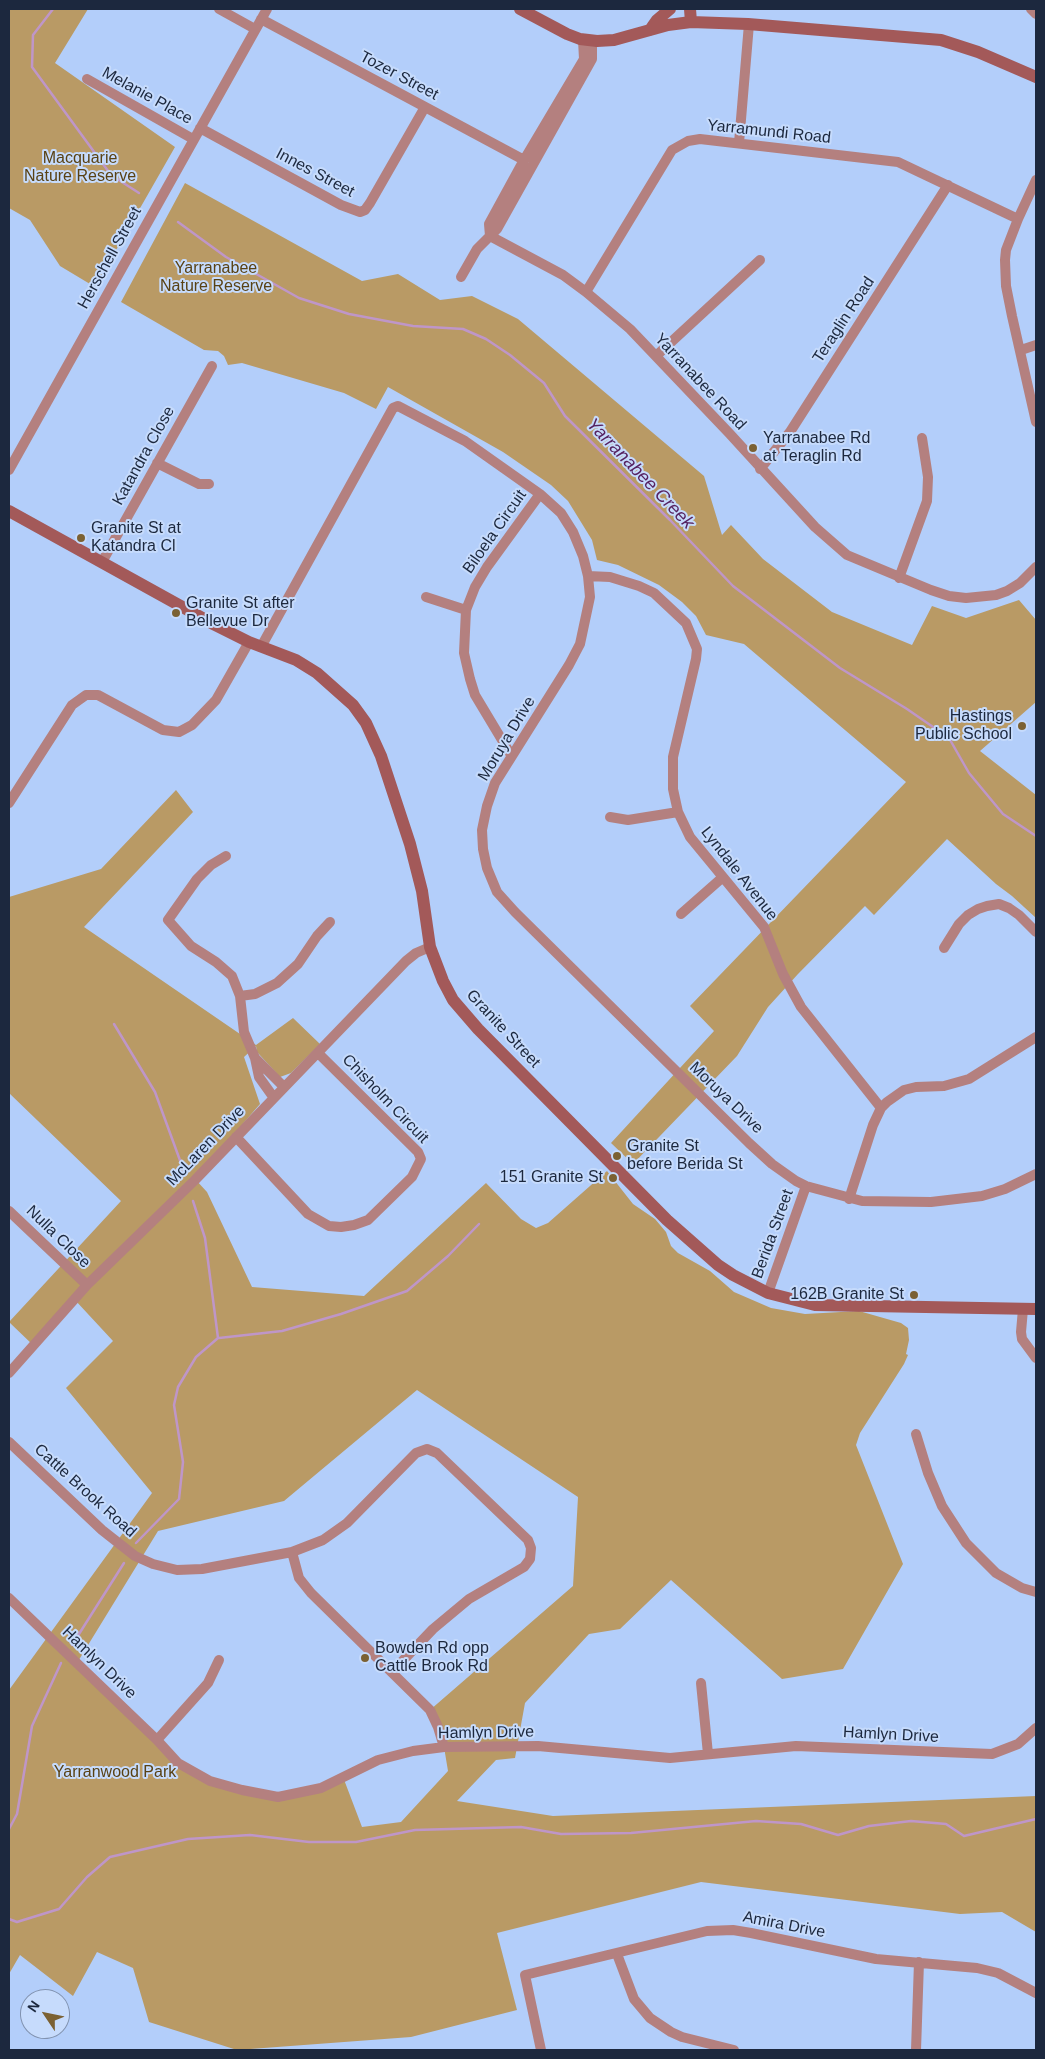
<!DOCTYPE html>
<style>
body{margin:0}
#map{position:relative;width:1045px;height:2059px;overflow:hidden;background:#b3cefa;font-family:Helvetica,sans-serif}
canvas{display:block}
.frame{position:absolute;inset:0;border:10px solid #1c283e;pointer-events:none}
.north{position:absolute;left:20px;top:1989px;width:50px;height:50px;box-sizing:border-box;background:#c6dbfc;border:1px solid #8293b0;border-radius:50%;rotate:304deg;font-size:14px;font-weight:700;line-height:20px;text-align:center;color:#1c283e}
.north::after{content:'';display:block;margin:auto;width:18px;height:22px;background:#7b6133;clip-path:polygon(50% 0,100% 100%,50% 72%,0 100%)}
</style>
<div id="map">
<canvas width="1045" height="2059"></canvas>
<div class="frame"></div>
<div class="north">N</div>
</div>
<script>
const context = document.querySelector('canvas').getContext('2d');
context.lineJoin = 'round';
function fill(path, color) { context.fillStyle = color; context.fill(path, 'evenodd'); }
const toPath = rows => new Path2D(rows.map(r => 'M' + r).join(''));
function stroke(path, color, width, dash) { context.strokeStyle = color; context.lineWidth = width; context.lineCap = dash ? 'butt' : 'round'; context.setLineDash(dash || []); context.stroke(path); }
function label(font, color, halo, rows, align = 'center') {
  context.font = font + ' Helvetica,sans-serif'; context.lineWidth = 4; context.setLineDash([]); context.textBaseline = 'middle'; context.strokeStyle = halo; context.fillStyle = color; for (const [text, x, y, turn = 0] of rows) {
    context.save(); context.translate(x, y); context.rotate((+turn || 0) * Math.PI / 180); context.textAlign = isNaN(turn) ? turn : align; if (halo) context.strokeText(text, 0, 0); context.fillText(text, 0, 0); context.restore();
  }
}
fill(toPath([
 [9,9,88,9,55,63,175,147,95,287,60,266,30,220,9,208],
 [185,183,362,281,398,274,440,300,472,296,518,319,704,476,722,535,731,525,763,559,832,612,912,645,932,606,966,618,1019,600,1036,620,1036,702,980,751,1036,795,1036,918,1012,896,996,884,947,839,874,915,865,906,798,974,768,1007,737,1056,633,1164,611,1143,714,1031,690,1006,906,782,744,644,706,635,696,616,682,602,659,585,618,565,597,560,592,540,568,501,551,485,503,452,388,387,376,409,344,393,242,363,228,365,224,356,218,351,204,350,121,302],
 [176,790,193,812,84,927,256,1045,293,1018,320,1044,291,1073,280,1077,257,1052,256,1046,244,1057,260,1104,195,1179,207,1192,252,1287,364,1296,486,1183,521,1219,536,1228,548,1223,607,1171,633,1204,655,1219,666,1232,671,1246,678,1253,710,1271,734,1292,771,1308,805,1314,859,1311,901,1323,908,1328,909,1340,906,1354,908,1355,904,1364,860,1433,856,1445,903,1564,843,1669,782,1679,671,1580,620,1629,589,1634,525,1703,515,1758,496,1760,457,1801,553,1816,1036,1796,1036,1932,1002,1912,960,1914,701,1882,497,1933,517,2010,411,2037,237,2050,149,2022,133,1968,97,1952,73,1996,20,1955,9,1974,9,1690,152,1493,66,1388,113,1341,75,1300,34,1346,9,1322,121,1201,9,1093,9,897,101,869],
 [417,1390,578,1497,573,1586,430,1710,444,1747,448,1771,401,1822,362,1827,343,1777,278,1797,210,1781,178,1763,77,1663,158,1531,284,1501]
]), '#b99a65');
stroke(toPath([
 [53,9,33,35,32,67,111,175,139,193],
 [178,222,226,257,299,298,349,314,413,326,463,329,486,339,510,355,544,383,565,416,670,520,733,586,840,668,907,709,949,738,969,773,1003,814,1036,836],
 [114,1024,155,1092,185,1174],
 [219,1338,282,1331,341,1314,407,1291,448,1256,479,1224],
 [136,1543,179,1499,183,1462,174,1405,178,1387,196,1357,218,1338,205,1238,193,1201],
 [72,1645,124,1563],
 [9,1829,17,1814,32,1726,61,1663],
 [9,1919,17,1922,59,1909,87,1877,110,1857,188,1839,250,1835,309,1842,356,1842,415,1830,521,1827,561,1834,631,1833,756,1821,801,1824,838,1835,869,1826,911,1821,946,1824,964,1836,1036,1819]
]), '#bf96c8', 2.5);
stroke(toPath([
 [219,9,255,29],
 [1031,9,1036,14],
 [261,19,524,160],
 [87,79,193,139],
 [200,128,341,205,360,212,365,210,370,203,425,107],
 [739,143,749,24],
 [1036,180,1018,219,1006,250,1005,260,1006,286,1012,316,1036,422],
 [490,236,563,275,586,292,630,329,729,433,815,527,847,555,931,590,949,596,966,598,996,595,1007,591,1020,583,1036,567],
 [490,236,489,224,524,160,584,59,583,40],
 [461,277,477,249,497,229,592,59,592,41],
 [586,292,672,150,688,141,700,139,898,162,1018,219],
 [1021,350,1036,345],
 [656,356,760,260],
 [157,463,199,484,209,484],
 [760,469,790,432,948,185],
 [9,470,267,9],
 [102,562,212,366],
 [588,576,610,577,639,586,654,593,686,623,697,649,696,659,673,757,673,789,678,812,690,837,764,927,783,974,801,1007,881,1108],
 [899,578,927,501,928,477,922,438],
 [426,597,466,610],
 [261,647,393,408,398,406,465,441,540,494,561,513,573,532,583,556,588,576,590,597,580,644,569,665,495,783,487,806,482,830,483,849,487,868,497,892,515,912,749,1143,772,1164,796,1181,806,1186,862,1201,931,1202,982,1196,1005,1189,1036,1174],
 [511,755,475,695,470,679,464,653,466,610,475,587,487,567,540,494],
 [9,803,72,705,86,695,98,695,163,730,179,732,192,725,216,700,249,642],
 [610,817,628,820,678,812],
 [226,856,211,865,197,879,168,920,191,946,216,962,232,976,240,996,244,1032,255,1058,259,1077,274,1098],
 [681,914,723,877],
 [944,948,959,924,968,915,978,909,987,906,999,904,1009,908,1019,915,1036,932],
 [240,996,255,994,277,983,298,964,317,936,330,922],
 [255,1058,284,1087],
 [236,1137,308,1214,329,1226,341,1227,354,1225,368,1220,412,1177,421,1159,418,1152,318,1053],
 [849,1199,873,1125,881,1108,887,1102,904,1090,916,1087,944,1086,969,1079,1036,1037],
 [9,1211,87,1285],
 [768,1293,806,1186],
 [1023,1309,1021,1332,1022,1339,1036,1358],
 [9,1373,87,1285,195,1180,406,961,416,953,430,947],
 [916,1434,928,1473,942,1506,966,1543,996,1573,1022,1588,1036,1592],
 [9,1442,102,1530,135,1556,153,1564,177,1570,202,1569,292,1552,323,1540,347,1523,416,1453,427,1449,437,1453,528,1540,531,1548,530,1559,524,1567,469,1599,433,1629,392,1672],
 [292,1552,299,1578,311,1593,430,1710,438,1727,444,1747],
 [9,1598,157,1740,178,1763,210,1781,242,1790,278,1797,321,1788,378,1760,413,1751,444,1747,538,1746,670,1758,796,1746,992,1754,1018,1744,1036,1728],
 [701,1683,708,1754],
 [157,1740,208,1683,219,1660],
 [617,1954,634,1999,650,2018,671,2032,682,2037,734,2050],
 [541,2050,525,1975,707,1931,733,1930,751,1933,876,1959,977,1968,998,1973,1036,1993],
 [916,2050,919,1962]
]), '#b4807f', 10);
stroke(toPath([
 [520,9,567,34,580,39,597,41,614,40,668,25,691,22,748,24,941,40,978,52,1036,77],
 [690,9,691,22],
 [650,30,657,20,670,9],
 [9,511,215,625,249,642,296,660,317,673,353,705,366,723,381,756,410,844,422,891,430,947,443,981,453,1000,478,1029,667,1220,718,1265,733,1275,768,1293,815,1305,1036,1309]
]), '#a35959', 12);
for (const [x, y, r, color] of [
 [753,448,5,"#7b6133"],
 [81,538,5,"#7b6133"],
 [176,613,5,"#7b6133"],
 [1022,726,5,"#7b6133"],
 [617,1156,5,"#7b6133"],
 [613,1178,5,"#7b6133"],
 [914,1295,5,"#7b6133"],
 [365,1658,5,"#7b6133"]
]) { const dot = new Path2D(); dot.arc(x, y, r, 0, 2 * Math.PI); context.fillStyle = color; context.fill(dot); stroke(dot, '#c6dbfc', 2); }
label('16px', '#1c283e', '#c6dbfc', [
 ["Tozer Street",399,76,28],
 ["Melanie Place",147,96,29],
 ["Yarramundi Road",769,132,6],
 ["Innes Street",315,173,28],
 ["Herschell Street",110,258,-61],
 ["Teraglin Road",844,320,-57],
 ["Yarranabee Road",700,382,47],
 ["Katandra Close",144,456,-61],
 ["Biloela Circuit",495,532,-55],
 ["Moruya Drive",507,739,-59],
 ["Lyndale Avenue",739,874,52],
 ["Granite Street",503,1029,47],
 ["Moruya Drive",726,1098,44],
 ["Chisholm Circuit",385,1099,46],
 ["McLaren Drive",206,1146,-46],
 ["Berida Street",773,1234,-70],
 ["Nulla Close",58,1237,44],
 ["Cattle Brook Road",85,1491,42],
 ["Hamlyn Drive",99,1663,44],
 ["Hamlyn Drive",486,1733,-1],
 ["Hamlyn Drive",891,1735,3],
 ["Amira Drive",784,1925,11]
]);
label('16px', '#594214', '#c6dbfc', [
 ["Macquarie",80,159],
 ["Nature Reserve",80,177],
 ["Yarranabee",216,269],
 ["Nature Reserve",216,287],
 ["Yarranwood Park",115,1773]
]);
label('16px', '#1c283e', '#c6dbfc', [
 ["Yarranabee Rd",763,439],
 ["at Teraglin Rd",763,457],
 ["Granite St at",91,529],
 ["Katandra Cl",91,547],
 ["Granite St after",186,604],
 ["Bellevue Dr",186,622],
 ["Hastings",1012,717,"right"],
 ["Public School",1012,735,"right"],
 ["Granite St",627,1147],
 ["before Berida St",627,1165],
 ["151 Granite St",603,1178,"right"],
 ["162B Granite St",904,1295,"right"],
 ["Bowden Rd opp",375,1649],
 ["Cattle Brook Rd",375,1667]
], 'left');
label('italic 18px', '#562361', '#c6dbfc', [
 ["Yarranabee Creek",640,474,46]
]);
</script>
